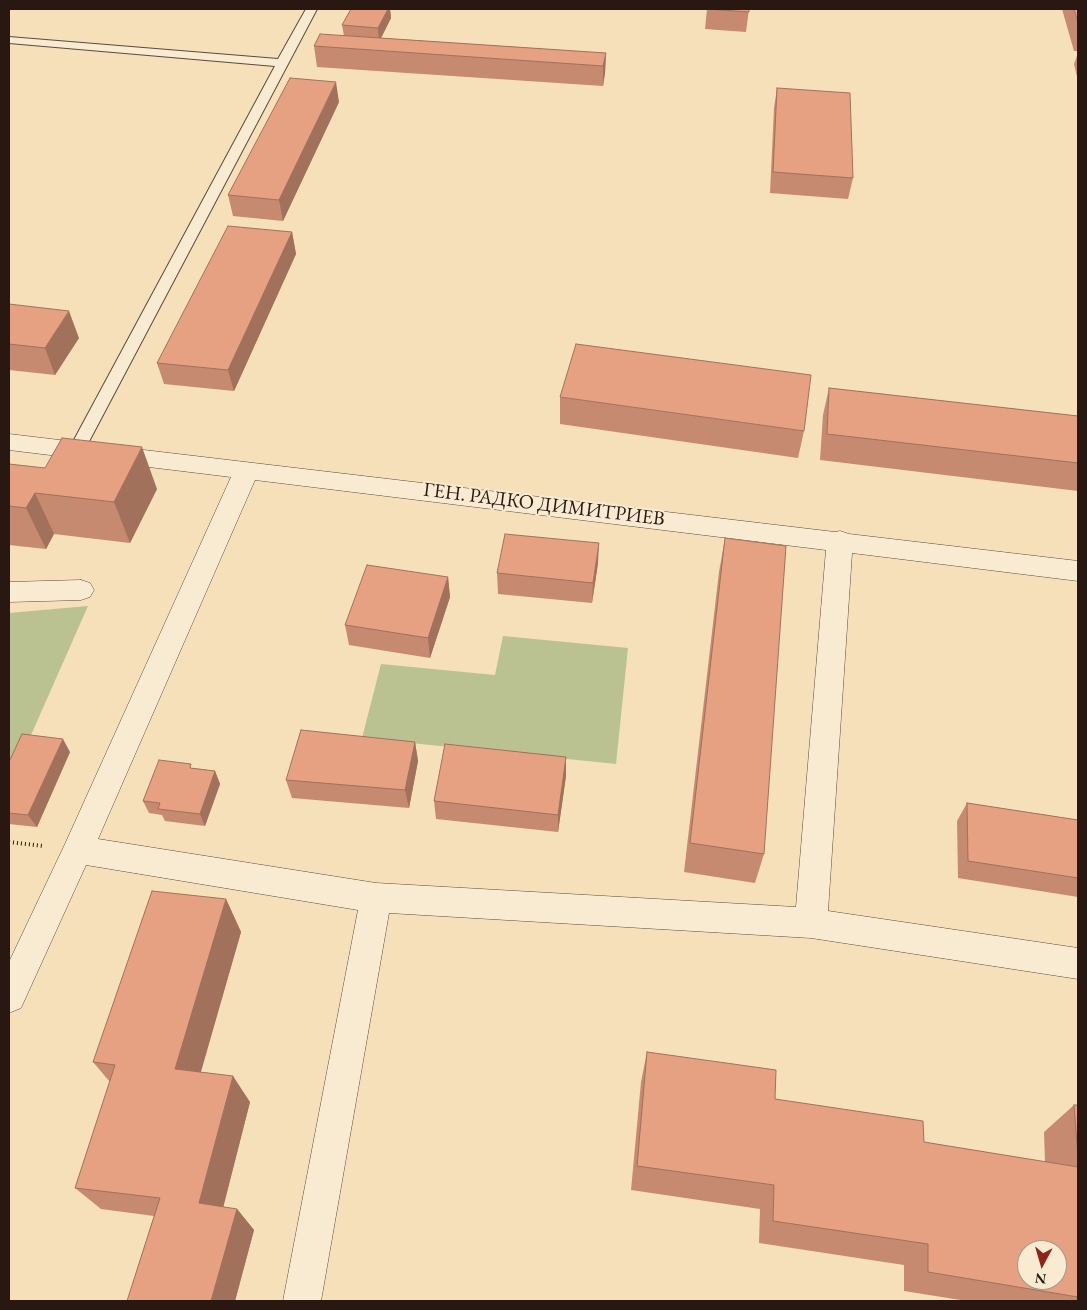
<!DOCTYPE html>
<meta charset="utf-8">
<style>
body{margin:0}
#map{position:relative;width:1087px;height:1310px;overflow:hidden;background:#f6e0ba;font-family:"EB Garamond",serif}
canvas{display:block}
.frame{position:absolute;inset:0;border:10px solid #291812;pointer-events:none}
.north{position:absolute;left:1017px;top:1240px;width:50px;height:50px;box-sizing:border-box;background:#f9ebd2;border:1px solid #a69785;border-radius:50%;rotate:186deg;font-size:14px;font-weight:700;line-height:20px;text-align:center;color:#291812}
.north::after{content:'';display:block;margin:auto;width:18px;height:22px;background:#8f2418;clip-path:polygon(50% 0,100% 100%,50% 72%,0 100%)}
</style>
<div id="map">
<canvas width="1087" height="1310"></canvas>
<div class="frame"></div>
<div class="north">N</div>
</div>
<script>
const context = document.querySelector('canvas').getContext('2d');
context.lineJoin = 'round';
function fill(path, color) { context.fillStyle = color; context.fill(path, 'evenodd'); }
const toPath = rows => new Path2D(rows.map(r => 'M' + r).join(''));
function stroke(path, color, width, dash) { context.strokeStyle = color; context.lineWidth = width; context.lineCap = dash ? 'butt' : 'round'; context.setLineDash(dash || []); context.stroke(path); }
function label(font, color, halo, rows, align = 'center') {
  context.font = font + ' "EB Garamond",serif'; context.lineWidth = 4; context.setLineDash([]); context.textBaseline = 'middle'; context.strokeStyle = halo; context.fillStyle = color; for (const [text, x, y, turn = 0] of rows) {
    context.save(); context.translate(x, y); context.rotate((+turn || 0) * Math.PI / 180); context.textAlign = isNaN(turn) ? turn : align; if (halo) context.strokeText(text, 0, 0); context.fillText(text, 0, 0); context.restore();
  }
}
fill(toPath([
 [88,606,9,785,9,613],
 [503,636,628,648,616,764,362,738,381,664,495,675]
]), '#bbc291');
const service = toPath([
 [306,9,317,9,84,451,82,455,70,455,68,451,275,66,9,43,9,37,278,59,306,9]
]);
const minor = toPath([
 [9,434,835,532,840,531,849,534,1078,561,1078,581,852,553,828,911,1078,948,1078,979,811,938,389,913,321,1301,283,1301,358,910,86,865,21,1008,9,1013,9,962,65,844,231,477,9,450,9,434],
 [255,480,826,550,796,907,376,883,98,839,255,480],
 [81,580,90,583,94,590,90,597,81,600,9,602,9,582,81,580]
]);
stroke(service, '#5c4a3c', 2);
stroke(minor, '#5c4a3c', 1);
stroke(toPath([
 [9,842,43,846]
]), '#291812', 4, [1, 3]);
fill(service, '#f9ebd2');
fill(minor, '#f9ebd2');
fill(toPath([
 [351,9,390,9,391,18,381,38,606,53,605,73,603,86,317,67,314,46,344,36,342,25],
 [707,9,749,9,746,32,705,29],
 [1062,9,1078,9,1078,51,1074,51],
 [1078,53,1078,81,1074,64],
 [777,88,853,178,848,199,770,193,774,108],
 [339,102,283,221,233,216,228,195],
 [292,232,296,254,234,391,164,384,157,363],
 [9,304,79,338,55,375,9,370],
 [829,388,1078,416,1078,491,820,460,823,415],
 [560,397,804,431,798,458,560,424],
 [9,464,157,489,130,543,54,534,46,549,9,545],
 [725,538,764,854,755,883,684,872,719,572],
 [598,563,592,603,498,594,497,573],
 [448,577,450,597,430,658,349,645,345,625],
 [415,742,418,761,409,808,292,798,286,780],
 [70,752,37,827,9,824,9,762],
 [566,757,566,776,558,832,436,819,434,801],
 [193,768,215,771,220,784,205,826,165,821,162,815,149,813,143,801],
 [967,803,1078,820,1078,897,958,878,957,821],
 [226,899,241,932,201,1072,250,1102,223,1207,237,1209,254,1230,235,1301,127,1301,154,1216,101,1209,75,1188,110,1082,93,1062],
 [647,1052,775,1099,924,1142,1045,1162,1044,1132,1074,1105,1078,1105,1078,1301,967,1301,904,1291,904,1265,759,1243,760,1209,631,1190,641,1082]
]), '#c68a70');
fill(toPath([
 [388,9,390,9,391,18,379,42,378,28],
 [606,53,605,73,603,86,603,66],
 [336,82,339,102,283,221,279,200],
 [292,232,296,254,234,391,228,370],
 [69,311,79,338,55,375,45,348],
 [142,447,157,489,130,543,114,502],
 [35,493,54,534,46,549,26,508],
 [599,543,598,563,592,603,593,583],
 [448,577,450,597,430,658,428,638],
 [63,739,70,752,37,827,28,815],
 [415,742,418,761,409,808,405,790],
 [566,757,566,776,558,832,558,815],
 [215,771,220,784,205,826,200,814],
 [226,899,241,932,194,1095,175,1069],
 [233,1076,250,1102,219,1224,199,1203],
 [237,1209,254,1230,235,1301,211,1301]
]), '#a1715b');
const building = toPath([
 [351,9,388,9,378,28,342,25,351,9],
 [707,9,749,9,749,12,707,9],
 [1074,9,1078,9,1078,23,1074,9],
 [320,34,606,53,603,66,314,46,320,34],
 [290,78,336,82,279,200,228,195,290,78],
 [777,88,850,93,853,178,773,172,777,88],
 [228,226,292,232,228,370,157,363,228,226],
 [9,304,69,311,45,348,9,344,9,304],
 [576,344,811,375,804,431,560,397,576,344],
 [829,388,1078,416,1078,463,827,434,829,388],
 [62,438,142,447,114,502,35,493,26,508,9,506,9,464,45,468,62,438],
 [505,534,599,543,593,583,497,573,505,534],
 [725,538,786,546,764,854,690,843,725,538],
 [367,565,448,577,428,638,345,625,367,565],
 [301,730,415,742,405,790,286,780,301,730],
 [22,734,63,739,28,815,9,813,9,762,22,734],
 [445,744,566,757,558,815,434,801,445,744],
 [159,760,191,764,190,768,215,771,200,814,158,809,160,803,143,801,159,760],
 [967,803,1078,820,1078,878,968,861,967,803],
 [152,891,226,899,175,1069,233,1076,199,1203,237,1209,211,1301,127,1301,160,1198,75,1188,115,1065,93,1062,152,891],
 [647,1052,776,1070,775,1099,923,1121,924,1142,1078,1167,1078,1297,928,1272,928,1244,773,1221,774,1185,637,1166,647,1052],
 [1027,1250,1057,1250,1057,1280,1027,1280,1027,1250],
 [1074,1105,1078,1105,1078,1158,1074,1105]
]);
fill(building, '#e6a182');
stroke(building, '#a1715b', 1);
label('20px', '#291812', '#f9ebd2', [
 ["ГЕН. РАДКО ДИМИТРИЕВ",544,505,7]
]);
</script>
